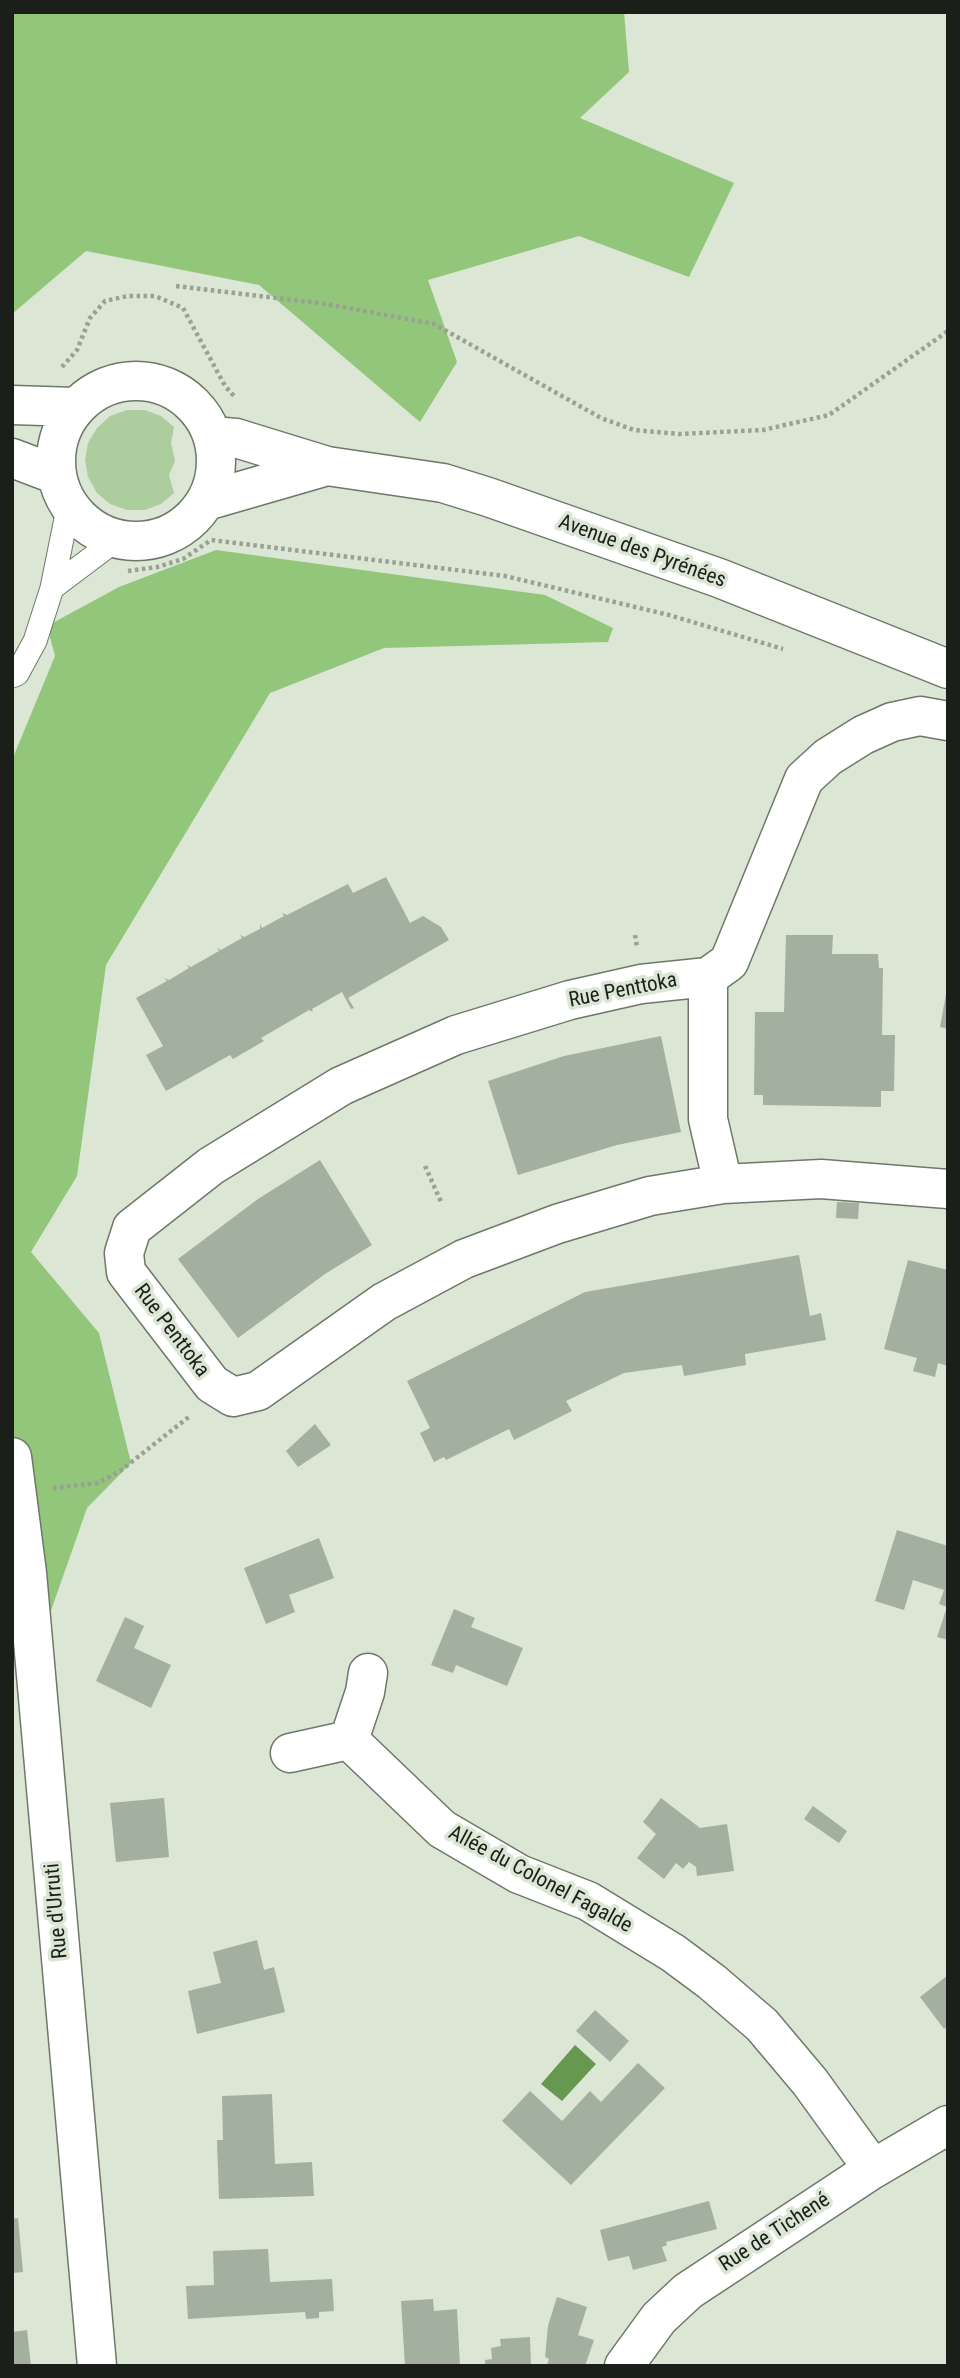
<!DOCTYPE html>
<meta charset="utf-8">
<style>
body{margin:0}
#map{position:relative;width:960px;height:2378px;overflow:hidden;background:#dbe6d5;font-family:"Roboto Condensed",sans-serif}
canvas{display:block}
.frame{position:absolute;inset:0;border:14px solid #1b1f19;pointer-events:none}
</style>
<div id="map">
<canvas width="960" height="2378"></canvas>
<div class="frame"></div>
</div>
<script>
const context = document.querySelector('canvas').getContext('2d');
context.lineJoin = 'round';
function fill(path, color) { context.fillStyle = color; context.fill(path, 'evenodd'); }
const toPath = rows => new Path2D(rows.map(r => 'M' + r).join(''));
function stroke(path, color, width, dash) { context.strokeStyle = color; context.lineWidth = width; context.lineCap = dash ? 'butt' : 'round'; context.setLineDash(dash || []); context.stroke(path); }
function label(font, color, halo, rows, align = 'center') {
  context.font = font + ' "Roboto Condensed",sans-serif'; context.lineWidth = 7; context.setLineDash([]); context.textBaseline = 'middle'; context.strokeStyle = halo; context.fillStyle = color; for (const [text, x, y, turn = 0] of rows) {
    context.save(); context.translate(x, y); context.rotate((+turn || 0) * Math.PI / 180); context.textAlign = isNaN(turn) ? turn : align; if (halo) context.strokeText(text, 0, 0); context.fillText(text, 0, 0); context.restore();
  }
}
fill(toPath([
 [127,410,145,410,161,416,174,427,171,443,175,461,169,475,174,493,161,504,145,510,127,510,110,504,97,493,88,477,85,460,88,443,97,428,110,416]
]), '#accd9d');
fill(toPath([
 [12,12,624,12,629,72,580,118,734,183,689,277,579,236,428,280,457,362,420,422,259,285,86,251,12,314],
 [216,550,545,595,613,628,608,642,384,648,270,693,106,965,77,1176,31,1252,99,1333,131,1463,87,1508,46,1625,12,1423,12,760,55,656,47,626,119,587]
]), '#92c67a');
fill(toPath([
 [575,2045,596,2064,562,2101,541,2084]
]), '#67984f');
fill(toPath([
 [386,877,410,923,423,916,441,927,449,940,348,998,354,1008,351,1009,342,992,312,1009,313,1012,309,1010,261,1038,264,1041,233,1059,230,1055,166,1091,146,1055,163,1046,136,998,167,981,164,978,169,980,189,968,187,965,191,967,219,951,217,948,221,950,242,938,240,935,244,937,260,929,260,924,262,928,284,916,282,913,287,915,348,884,353,893],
 [786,935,833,935,832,954,878,954,879,968,883,968,882,1035,895,1035,894,1091,881,1091,881,1107,763,1105,763,1095,754,1095,755,1012,784,1012],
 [946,994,948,994,948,1029,940,1027],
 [661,1036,681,1132,617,1145,518,1175,488,1081,564,1056],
 [320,1160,372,1245,325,1274,238,1338,178,1259,258,1199],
 [837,1202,859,1203,858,1219,836,1218],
 [799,1255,810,1316,821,1313,826,1340,745,1354,746,1365,684,1376,682,1365,624,1373,566,1401,572,1411,514,1440,509,1429,446,1460,444,1457,434,1462,420,1433,430,1428,407,1381,585,1292],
 [908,1260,948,1270,948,1366,938,1363,935,1377,913,1371,917,1358,884,1349],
 [315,1424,331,1445,298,1467,286,1451],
 [897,1530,948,1546,948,1640,937,1637,947,1607,939,1604,944,1590,913,1580,904,1610,875,1601],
 [319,1538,334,1578,289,1595,295,1612,266,1624,244,1568],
 [454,1609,475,1618,471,1627,523,1648,507,1686,456,1665,453,1673,431,1665],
 [125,1617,144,1626,134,1648,171,1665,151,1708,96,1681],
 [164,1798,169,1857,116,1862,110,1803],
 [661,1798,700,1828,727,1824,734,1871,697,1876,696,1867,689,1862,683,1869,676,1863,664,1879,637,1858,656,1834,643,1822],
 [813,1806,847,1831,839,1843,804,1819],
 [257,1940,264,1970,274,1967,285,2012,197,2034,188,1991,221,1983,213,1952],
 [948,1975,948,2026,944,2029,920,1997],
 [595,2010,629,2041,610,2062,576,2031],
 [638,2063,665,2088,571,2185,502,2121,530,2091,562,2121,590,2091,601,2102],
 [272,2094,275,2164,312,2162,314,2196,219,2199,217,2140,223,2140,222,2096],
 [709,2201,717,2229,666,2242,667,2245,662,2247,667,2261,633,2270,629,2256,608,2261,600,2230],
 [18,2218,23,2272,12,2273,12,2219],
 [268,2249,270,2282,332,2279,334,2311,319,2312,319,2318,306,2319,305,2312,188,2319,186,2286,214,2285,213,2251],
 [557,2297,587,2307,578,2335,594,2340,585,2366,547,2365,549,2359,545,2357,548,2326],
 [433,2299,434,2311,457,2309,460,2366,405,2366,401,2301],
 [27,2330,31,2366,12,2366,12,2332],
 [530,2337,531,2366,485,2366,485,2360,492,2359,491,2348,501,2346,500,2339]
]), '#a3af9f');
const lane = toPath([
 [52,588,117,539],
 [12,676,17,674,35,641,52,588,69,504]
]);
const street = toPath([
 [708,977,729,962,804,779,828,757,863,735,892,722,920,716,948,721],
 [723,1184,708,1119,708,977,641,984,570,1000,456,1035,341,1086,211,1166,132,1228,124,1253,126,1272,212,1384,233,1397,258,1391,384,1302,464,1259,557,1224,650,1196,723,1184,821,1179,948,1189],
 [12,1457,27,1573,97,2366],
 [349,1740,442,1829,519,1874,588,1901,673,1953,712,1982,762,2025,810,2082,873,2169],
 [290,1753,349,1740,365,1692,368,1673],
 [624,2366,659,2318,688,2291,873,2169,948,2125]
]);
const secondary = toPath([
 '56 461a80 80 0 1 1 160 0a80 80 0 1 1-160 0Z',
 [12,405,76,407],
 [213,436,236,438,327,466,443,483,488,497,719,578,948,669],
 [12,458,57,475],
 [206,501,327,466]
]);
stroke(lane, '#6e7869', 25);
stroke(street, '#6e7869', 41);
stroke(secondary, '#6e7869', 41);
stroke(toPath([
 [176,286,326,304,434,324,601,418,634,430,679,434,763,430,829,415,948,331],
 [62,367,77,350,90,318,105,301,128,296,155,296,183,308,225,386,235,397],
 [128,571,157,567,183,559,211,540,505,576,669,615,783,649],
 [635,935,637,947],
 [425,1166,442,1204],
 [53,1488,98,1483,120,1471,190,1416]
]), '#98a194', 4.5, [3.5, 3.5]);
stroke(lane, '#fff', 23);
stroke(street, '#fff', 38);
stroke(secondary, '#fff', 38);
label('21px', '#1b1f19', '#dbe6d5', [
 ["Avenue des Pyrénées",642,552,20],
 ["Rue Penttoka",623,991,-11],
 ["Rue Penttoka",171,1331,53],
 ["Allée du Colonel Fagalde",540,1880,28],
 ["Rue d'Urruti",57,1911,-95],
 ["Rue de Tichené",775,2233,-33]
]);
</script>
